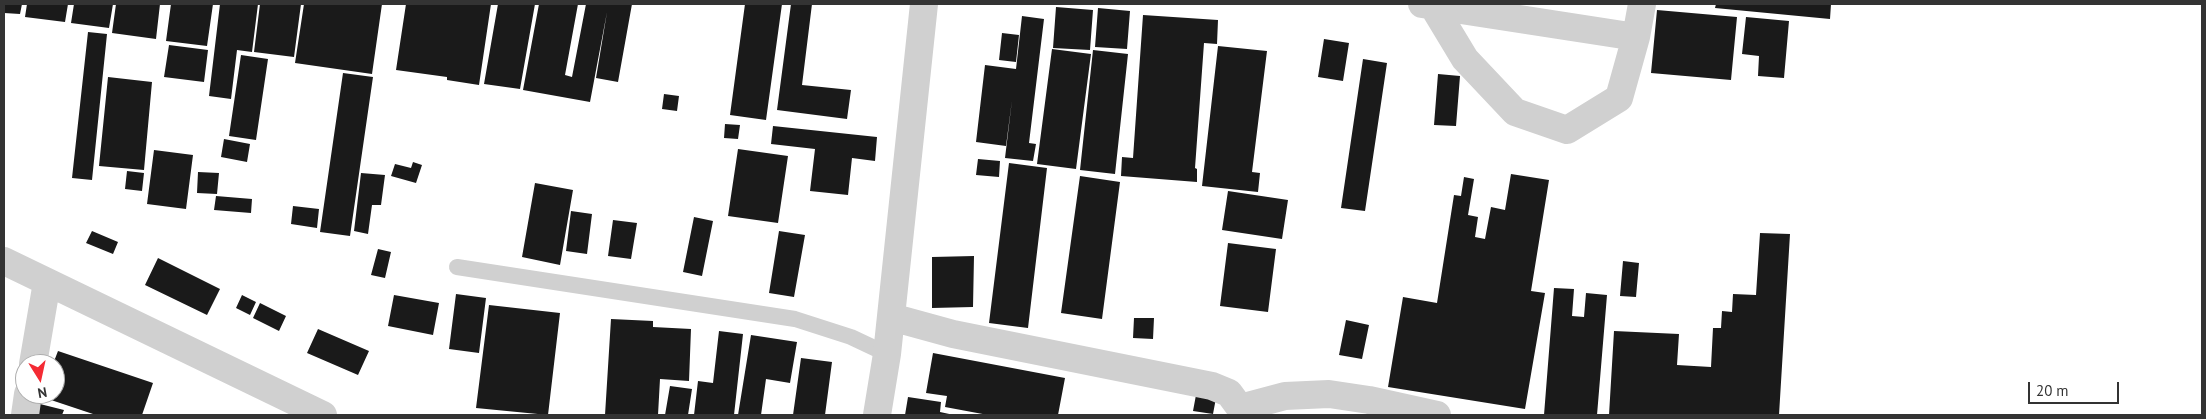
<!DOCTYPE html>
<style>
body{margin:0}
#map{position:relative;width:2206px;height:419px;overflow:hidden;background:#fff;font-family:"PT Sans",sans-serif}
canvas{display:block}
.frame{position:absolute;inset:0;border:5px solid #333;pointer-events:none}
.north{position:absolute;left:15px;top:354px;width:50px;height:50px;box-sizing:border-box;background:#fff;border:1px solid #adadad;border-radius:50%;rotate:170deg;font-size:14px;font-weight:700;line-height:20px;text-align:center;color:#333}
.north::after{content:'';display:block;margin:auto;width:18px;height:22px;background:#f42b34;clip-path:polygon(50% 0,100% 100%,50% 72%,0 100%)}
.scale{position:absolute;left:2028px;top:382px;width:91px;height:22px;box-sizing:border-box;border:2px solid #333;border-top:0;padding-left:6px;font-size:15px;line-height:18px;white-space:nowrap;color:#333;-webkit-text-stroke:4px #fff;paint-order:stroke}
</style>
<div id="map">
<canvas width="2206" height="419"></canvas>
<div class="frame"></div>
<div class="north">N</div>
<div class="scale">20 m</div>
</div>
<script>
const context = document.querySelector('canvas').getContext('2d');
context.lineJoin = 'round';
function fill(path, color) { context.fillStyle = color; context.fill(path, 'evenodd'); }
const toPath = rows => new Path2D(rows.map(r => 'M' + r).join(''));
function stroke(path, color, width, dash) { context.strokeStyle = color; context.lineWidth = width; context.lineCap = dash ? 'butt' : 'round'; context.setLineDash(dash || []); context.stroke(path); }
fill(toPath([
 [4,4,22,4,20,14,4,13],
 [27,4,68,4,65,22,25,17],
 [74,4,113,4,109,28,71,23],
 [116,4,160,4,156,39,112,33],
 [171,4,213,4,207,46,166,41],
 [220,4,258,4,252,52,237,50,231,99,209,96],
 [260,4,301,4,294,57,254,52],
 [304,4,382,4,372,74,295,63],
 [406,4,491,4,479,85,447,80,447,77,396,70],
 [498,4,535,4,520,89,484,84],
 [539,4,578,4,565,75,572,77,586,4,632,4,618,82,596,78,607,12,590,102,523,90],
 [745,4,782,4,766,120,730,115],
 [791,4,812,4,802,85,851,90,847,119,777,110],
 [1716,4,1831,4,1830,19,1715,8],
 [1056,7,1093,10,1090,50,1053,48],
 [1098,8,1130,11,1127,49,1095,47],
 [1657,10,1737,17,1731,80,1651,73],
 [1143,15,1218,20,1217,44,1204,43,1195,168,1197,169,1197,182,1121,176,1122,157,1133,158],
 [1022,16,1044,19,1029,143,1036,144,1033,161,1005,158,1012,100,1006,146,976,142,985,65,1016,69],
 [1746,17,1789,21,1784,78,1758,76,1759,56,1742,54],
 [88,32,107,34,92,180,72,178],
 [1002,33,1019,35,1016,62,999,60],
 [1324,39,1349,43,1343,81,1318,77],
 [169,45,208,50,204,82,164,77],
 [1218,46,1267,51,1252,172,1260,173,1258,192,1202,186],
 [1052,49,1091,54,1076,169,1037,164],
 [1093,50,1128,54,1115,174,1080,170],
 [241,55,268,59,256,140,229,136],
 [1363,59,1387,63,1365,211,1341,208],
 [343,73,373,77,350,236,320,232],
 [1438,74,1460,76,1456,126,1434,125],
 [108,77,152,82,144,170,99,166],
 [664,94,679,96,677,111,662,109],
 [725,124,740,125,738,139,724,138],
 [773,126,877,137,875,161,852,158,848,195,810,191,815,149,771,144],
 [224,139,250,144,247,162,221,157],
 [738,149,788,156,778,223,728,216],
 [154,150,193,155,186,209,147,204],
 [978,159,1000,161,999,177,976,175],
 [413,162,422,165,416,183,391,176,395,164,411,168],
 [1009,163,1047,168,1028,328,989,323],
 [127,171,144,173,142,191,125,189],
 [198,172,219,173,217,194,197,193],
 [361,173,385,175,381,205,372,205,368,234,354,231],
 [1511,174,1549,180,1531,291,1545,293,1525,409,1388,387,1403,297,1437,303,1454,195,1461,196,1464,177,1474,179,1468,215,1478,217,1475,237,1485,239,1491,207,1505,210],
 [1080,176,1120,182,1102,319,1061,313],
 [535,183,573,190,560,265,522,257],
 [1228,191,1288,200,1282,239,1222,230],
 [216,196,252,199,251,213,214,210],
 [293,206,319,209,317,228,291,224],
 [571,211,592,214,587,254,566,251],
 [694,217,713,221,702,276,683,272],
 [613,220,637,223,631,259,608,256],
 [92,231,118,242,113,254,86,243],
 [779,231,805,235,794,297,769,293],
 [1760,233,1790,234,1779,415,1609,415,1614,331,1679,334,1677,365,1711,367,1713,328,1721,328,1722,311,1732,312,1733,294,1756,295],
 [1228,243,1276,249,1268,312,1220,306],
 [378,249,391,252,385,278,371,275],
 [974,256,973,307,932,308,932,257],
 [158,258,220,289,207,315,145,285],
 [1623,261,1639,263,1636,297,1620,296],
 [1554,288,1574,289,1572,316,1584,317,1586,293,1607,295,1597,415,1544,415],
 [456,294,486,298,479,353,449,349],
 [242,295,256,302,250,315,236,308],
 [394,295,439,303,433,335,388,326],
 [260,303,286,316,279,331,253,318],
 [489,305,560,313,548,415,476,408],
 [1134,318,1154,318,1153,339,1133,338],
 [611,319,653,321,653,327,691,329,689,381,660,379,658,415,605,415],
 [1346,320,1369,325,1362,359,1339,355],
 [318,329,369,351,358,375,307,353],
 [719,331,743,334,734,415,694,415,698,381,713,383],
 [751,335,797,342,790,383,766,379,761,415,738,415],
 [58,351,153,383,142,415,96,415,42,397,43,394,55,394,55,364,53,364],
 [933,353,1065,378,1058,415,988,415,945,407,947,396,926,393],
 [801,358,832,362,825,415,793,415],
 [670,386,692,389,688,415,665,415],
 [1196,395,1216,398,1213,414,1193,411],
 [908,397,941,402,940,412,954,415,905,415],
 [40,404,64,410,62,415,37,415]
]), '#1a1a1a');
stroke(toPath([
 [457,267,795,319,851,337,887,354]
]), '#d0d0d0', 16);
stroke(toPath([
 [1422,4,1636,37,1642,4],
 [1433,6,1465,59,1515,112,1567,130,1619,98,1636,37],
 [4,261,323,415],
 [891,317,953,334,1212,386,1229,393,1240,408,1242,415],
 [33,364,47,282],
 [1240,408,1285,396,1329,394,1369,400,1437,415],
 [25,415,28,394],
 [877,415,887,354,924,4]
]), '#d0d0d0', 28);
</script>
